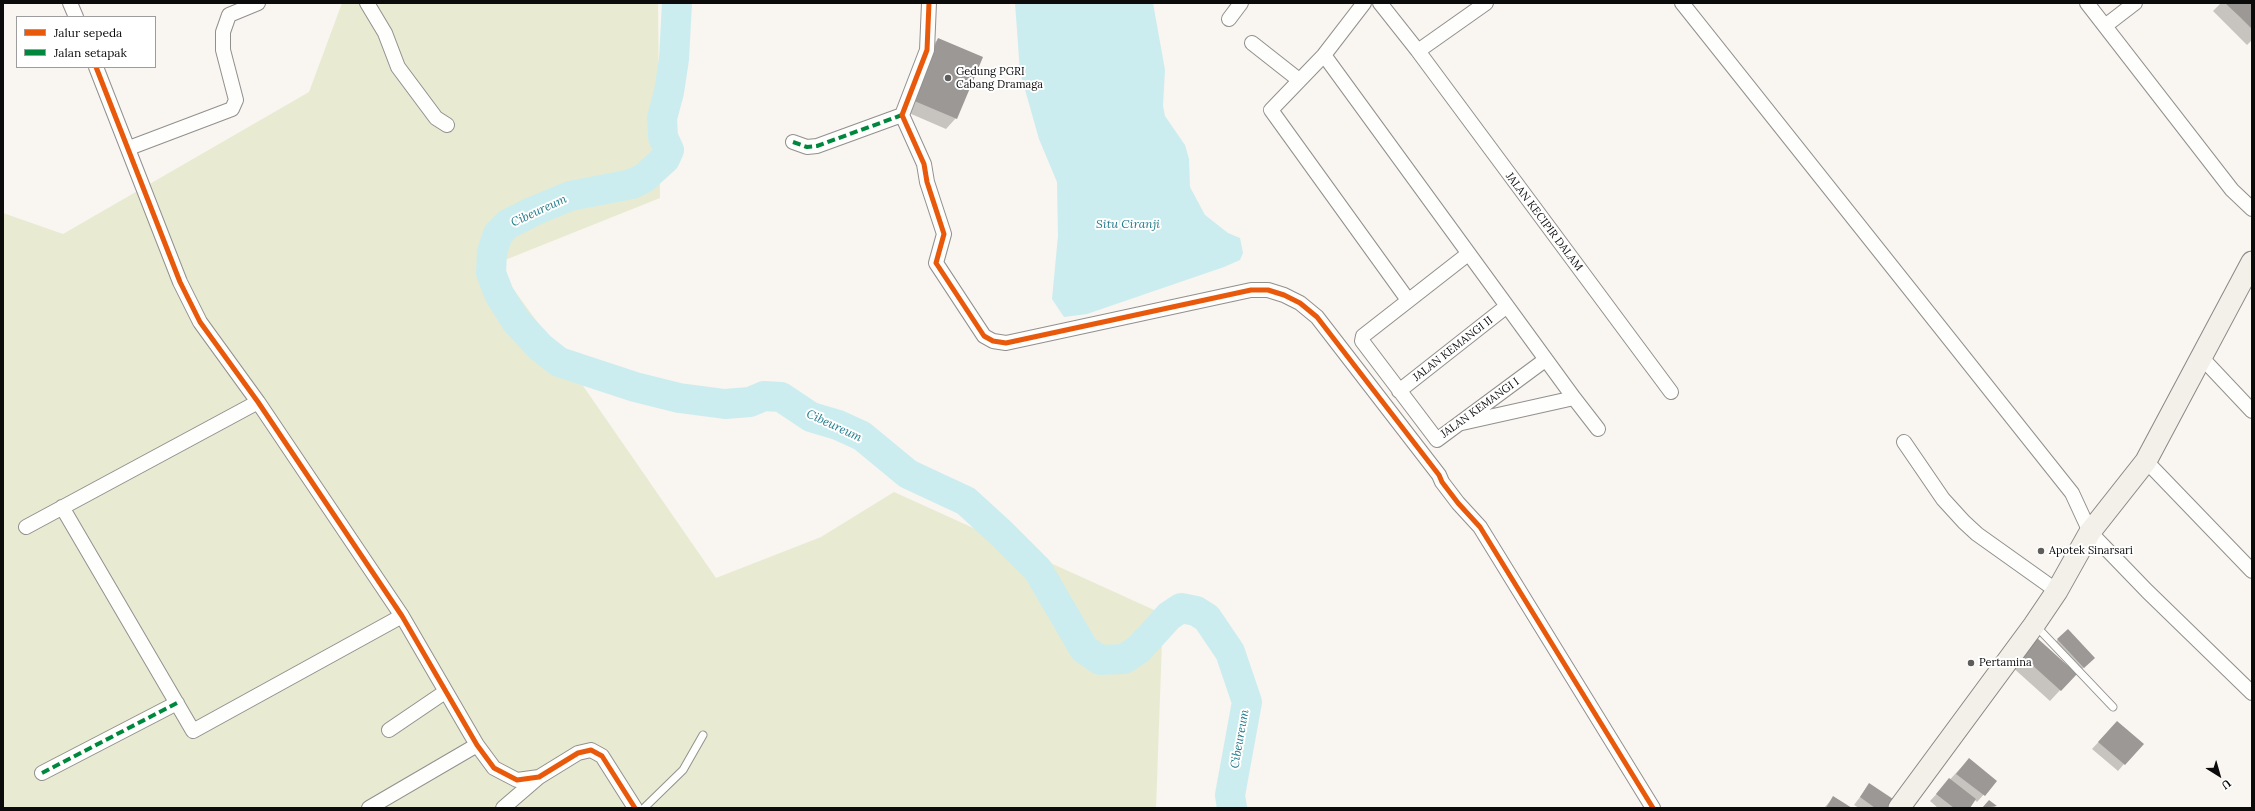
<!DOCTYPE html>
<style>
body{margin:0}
#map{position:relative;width:2255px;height:811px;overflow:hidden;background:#f9f5f0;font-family:Lora,serif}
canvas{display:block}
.frame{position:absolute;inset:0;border:4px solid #0b0b0b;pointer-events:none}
.legend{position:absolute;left:16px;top:16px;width:140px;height:52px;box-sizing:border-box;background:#fff;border:1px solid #9d9d9d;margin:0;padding:5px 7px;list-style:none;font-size:12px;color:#0b0b0b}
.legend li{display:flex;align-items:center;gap:8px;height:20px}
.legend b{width:20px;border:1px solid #9d9d9d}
.north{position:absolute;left:2199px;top:755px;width:40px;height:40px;-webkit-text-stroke:3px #fff;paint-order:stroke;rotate:143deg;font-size:11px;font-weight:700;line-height:16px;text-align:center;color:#0b0b0b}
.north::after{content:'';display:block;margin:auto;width:14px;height:18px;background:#0b0b0b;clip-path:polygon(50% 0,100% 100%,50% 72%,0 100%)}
</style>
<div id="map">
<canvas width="2255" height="811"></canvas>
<div class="frame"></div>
<ul class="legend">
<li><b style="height:5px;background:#e8590c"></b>Jalur sepeda</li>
<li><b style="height:5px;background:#00873e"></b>Jalan setapak</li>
</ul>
<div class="north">U</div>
</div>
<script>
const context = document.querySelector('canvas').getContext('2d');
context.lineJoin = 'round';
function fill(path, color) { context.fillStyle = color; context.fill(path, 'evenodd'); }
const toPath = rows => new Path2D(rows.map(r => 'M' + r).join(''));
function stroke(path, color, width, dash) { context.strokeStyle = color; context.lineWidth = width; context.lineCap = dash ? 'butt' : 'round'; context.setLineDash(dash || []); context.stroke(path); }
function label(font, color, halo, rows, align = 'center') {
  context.font = font + ' Lora,serif'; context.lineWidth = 4; context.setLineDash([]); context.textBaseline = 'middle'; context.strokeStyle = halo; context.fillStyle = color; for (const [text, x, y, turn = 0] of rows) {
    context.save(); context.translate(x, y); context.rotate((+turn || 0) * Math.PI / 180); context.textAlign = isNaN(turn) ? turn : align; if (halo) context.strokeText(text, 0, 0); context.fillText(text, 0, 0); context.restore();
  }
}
fill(toPath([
 [342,3,658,3,660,198,495,264,570,367,716,578,821,537,894,492,1163,614,1156,808,3,808,3,213,63,234,309,92]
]), '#e8ebd2');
fill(toPath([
 [1015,3,1153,3,1165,70,1163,106,1165,116,1185,145,1189,159,1190,187,1205,215,1228,233,1240,238,1243,253,1240,260,1224,267,1087,314,1064,317,1052,299,1058,236,1057,182,1039,139,1020,72]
]), '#cbedef');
fill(toPath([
 [2221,3,2252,3,2252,40,2247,45,2213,11],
 [938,39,956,118,946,129,902,110,928,50],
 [2068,630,2094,658,2077,674,2076,673,2050,701,2010,665,2025,649,2071,670,2051,646],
 [2117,722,2124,764,2118,771,2092,749],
 [1969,759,1996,781,1977,802,1975,800,1968,808,1938,808,1930,801],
 [1869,785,1890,808,1859,808,1854,805],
 [1833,798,1850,808,1824,808],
 [1989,801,1995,806,1994,808,1983,808]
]), '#0003');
stroke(toPath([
 [677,3,674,59,669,92,662,118,663,137,669,150,665,159,644,178,632,184,570,196,534,211,508,224,498,234,492,252,491,273,499,294,516,321,540,347,559,362,635,387,679,398,725,404,750,402,764,396,781,397,811,417,838,425,862,436,908,474,966,501,1001,533,1038,570,1084,649,1100,660,1124,659,1139,649,1169,616,1181,608,1196,611,1207,618,1230,652,1247,702,1230,795,1232,808]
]), '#cbedef', 30);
fill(toPath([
 [2225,3,2252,3,2252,29,2240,17],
 [938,38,983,57,957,119,912,100],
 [2068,629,2095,658,2084,668,2057,639],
 [2036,637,2077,674,2061,691,2020,654],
 [2117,721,2144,744,2125,765,2098,742],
 [1969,758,1997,781,1985,796,1956,774],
 [1949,778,1976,799,1970,808,1954,808,1936,794],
 [1869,783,1896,801,1891,808,1875,808,1860,797],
 [1833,796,1852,808,1826,808],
 [1989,800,1997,806,1982,808]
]), '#9c9896');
const lane = toPath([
 [2036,626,2113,707],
 [644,808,683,770,703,735]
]);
const street = toPath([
 [70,3,76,17],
 [367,3,385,33,398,67,436,118,447,125],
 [929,3,927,50,902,115,924,164,927,182,944,234,936,263,984,336,993,341,1006,343,1251,290,1268,290,1284,295,1300,303,1317,317,1439,475,1442,482,1458,503,1480,527,1653,808],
 [1364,3,1324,55,1271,110,1408,300],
 [1380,3,1418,51,1486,3],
 [1682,3,2072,493,2090,532,2147,591,2252,693],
 [2087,3,2232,190,2252,209],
 [1229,19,1241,3],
 [2105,26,2135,3],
 [1252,43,1299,80],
 [1418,51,1671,392],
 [1324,55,1574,398,1462,423],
 [96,67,180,282,200,322,258,402,402,616,477,745,494,768,517,780,539,777,578,753,591,750,602,756,635,808],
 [793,142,807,147,817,146,902,115],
 [129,148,232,109,236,100,223,50,223,32,229,15,258,3],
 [1468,254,1363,336,1362,341,1437,440,1545,360],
 [2202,358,2252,411],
 [1399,391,1507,306],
 [1574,398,1598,429],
 [1904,442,1943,499,1964,522,1977,534,2057,591],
 [2146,461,2252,571],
 [62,507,193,731,402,616],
 [26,527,258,402],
 [389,730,445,692],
 [42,773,177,703],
 [369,808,477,745],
 [503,808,539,777]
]);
const secondary = toPath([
 [1899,808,2034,625,2057,591,2090,532,2146,461,2252,262]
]);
stroke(lane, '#92908e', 9);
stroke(street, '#92908e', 16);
stroke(secondary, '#898785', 23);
stroke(lane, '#fefefd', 7);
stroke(street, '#fefefd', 14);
stroke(secondary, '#f3efe9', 21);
stroke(toPath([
 [793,142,807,147,817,146,902,115],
 [42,773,177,703]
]), '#00873e', 4, [8, 4]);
stroke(toPath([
 [929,3,927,50,902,115,924,164,927,182,944,234,936,263,984,336,993,341,1006,343,1251,290,1268,290,1284,295,1300,303,1317,317,1439,475,1442,482,1458,503,1480,527,1653,808],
 [96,67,180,282,200,322,258,402,402,616,477,745,494,768,517,780,539,777,578,753,591,750,602,756,635,808]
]), '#e8590c', 5);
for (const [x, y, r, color] of [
 [948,78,4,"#5e5d5b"],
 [2041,551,4,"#5e5d5b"],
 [1971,663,4,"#5e5d5b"]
]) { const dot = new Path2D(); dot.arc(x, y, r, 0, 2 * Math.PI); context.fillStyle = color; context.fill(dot); stroke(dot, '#fff', 1.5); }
label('11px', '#0b0b0b', '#fff', [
 ["Gedung PGRI",956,72],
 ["Cabang Dramaga",956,85],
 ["Apotek Sinarsari",2049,551],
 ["Pertamina",1979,663]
], 'left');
label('11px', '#0b0b0b', '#fff', [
 ["JALAN KECIPIR DALAM",1544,222,53],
 ["JALAN KEMANGI II",1453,349,-38],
 ["JALAN KEMANGI I",1480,408,-36]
]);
label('italic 12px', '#257c8c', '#fff', [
 ["Cibeureum",539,211,-25],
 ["Situ Ciranji",1128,225],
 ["Cibeureum",834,426,25],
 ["Cibeureum",1240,739,-80]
]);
</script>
